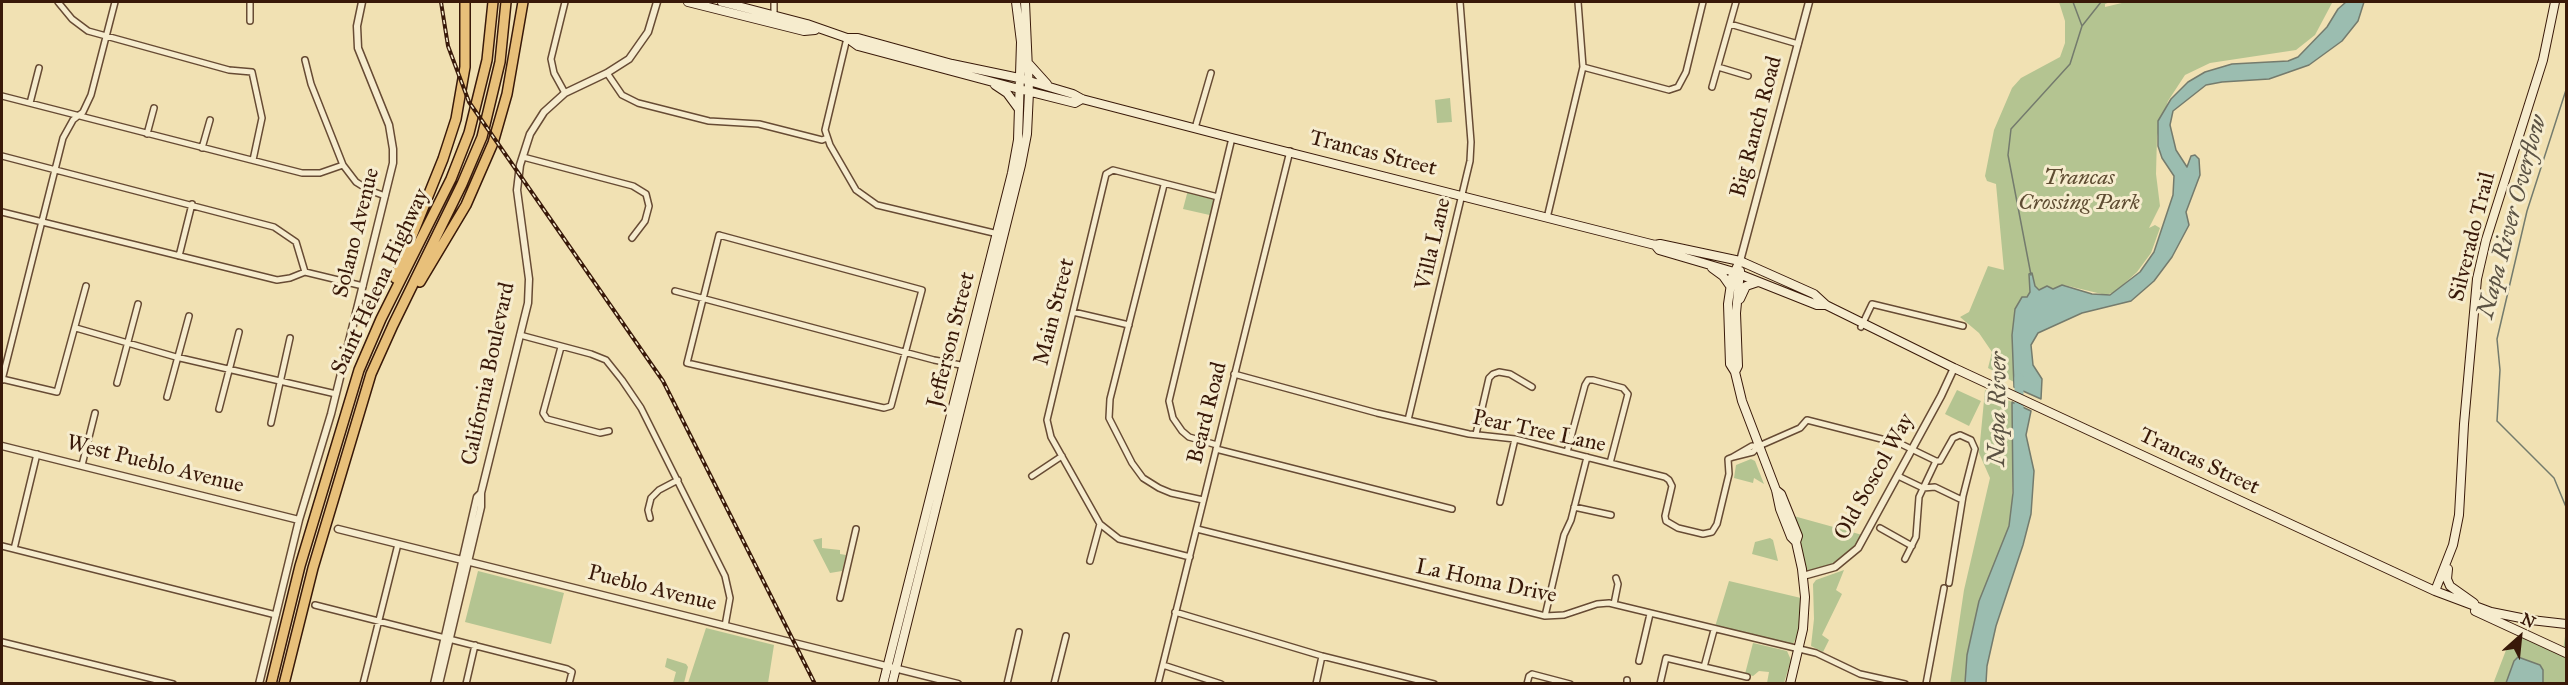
<!DOCTYPE html>
<style>
body{margin:0}
#map{position:relative;width:2568px;height:685px;overflow:hidden;background:#f1e1b3;font-family:"IM FELL Great Primer",serif}
canvas{display:block}
.frame{position:absolute;inset:0;border:3px solid #391909;pointer-events:none}
.north{position:absolute;left:2490px;top:607px;width:60px;height:60px;-webkit-text-stroke:4px #f6ecce;paint-order:stroke;rotate:27deg;font-size:16px;font-weight:700;line-height:24px;text-align:center;color:#391909}
.north::after{content:'';display:block;margin:auto;width:21px;height:27px;background:#391909;clip-path:polygon(50% 0,100% 100%,50% 72%,0 100%)}
</style>
<div id="map">
<canvas width="2568" height="685"></canvas>
<div class="frame"></div>
<div class="north">N</div>
</div>
<script>
const context = document.querySelector('canvas').getContext('2d');
context.lineJoin = 'round';
function fill(path, color) { context.fillStyle = color; context.fill(path, 'evenodd'); }
const toPath = rows => new Path2D(rows.map(r => 'M' + r).join(''));
function stroke(path, color, width, dash) { context.strokeStyle = color; context.lineWidth = width; context.lineCap = dash ? 'butt' : 'round'; context.setLineDash(dash || []); context.stroke(path); }
function label(font, color, halo, rows, align = 'center') {
  context.font = font + ' "IM FELL Great Primer",serif'; context.lineWidth = 6; context.setLineDash([]); context.textBaseline = 'middle'; context.strokeStyle = halo; context.fillStyle = color; for (const [text, x, y, turn = 0] of rows) {
    context.save(); context.translate(x, y); context.rotate((+turn || 0) * Math.PI / 180); context.textAlign = isNaN(turn) ? turn : align; if (halo) context.strokeText(text, 0, 0); context.fillText(text, 0, 0); context.restore();
  }
}
fill(toPath([
 [2059,2,2110,2,2105,4,2105,7,2126,2,2332,2,2332,3,2315,35,2296,50,2210,63,2185,75,2168,101,2157,136,2156,174,2160,206,2149,228,2155,225,2160,228,2151,253,2137,272,2115,292,2106,295,2064,285,2052,290,2037,289,2019,302,2015,309,2012,335,2014,382,1988,368,1992,352,1979,333,1960,317,1969,312,1988,266,2004,270,1996,184,1987,181,1985,176,1994,130,2012,88,2021,78,2060,57,2065,43,2065,21],
 [1450,98,1452,122,1437,123,1435,100],
 [1188,190,1218,197,1214,216,1183,209],
 [1957,390,1981,401,1969,426,1945,414],
 [1985,390,2012,402,2012,509,2009,526,1979,601,1967,655,1965,683,1950,684,1964,590,1990,478,1979,453],
 [1751,459,1755,461,1764,484,1754,478,1753,483,1734,478,1736,465],
 [1790,515,1866,536,1835,567,1806,575,1802,550],
 [822,538,822,548,840,550,840,554,846,555,842,571,830,573,813,540],
 [1770,538,1773,540,1778,561,1752,554,1755,542],
 [1844,570,1836,590,1842,594,1822,635,1829,640,1823,652,1811,646,1814,619,1813,584,1816,580],
 [478,571,564,593,551,644,465,622],
 [1729,581,1801,598,1799,632,1791,648,1714,630],
 [706,628,774,645,768,683,688,683],
 [2566,629,2566,683,2543,683,2543,670,2540,665,2518,657,2514,661,2506,683,2493,684,2508,645,2522,633,2563,651],
 [1753,643,1787,651,1791,660,1784,683,1767,683,1769,672,1759,671,1753,676,1745,674],
 [667,658,686,664,688,667,684,683,673,683,676,672,665,667]
]), '#b4c491');
const water = toPath([
 [2346,2,2364,2,2358,21,2342,41,2309,65,2269,79,2222,82,2206,85,2173,111,2170,125,2176,150,2187,167,2191,156,2195,155,2199,159,2200,175,2186,212,2189,225,2172,257,2154,281,2131,301,2082,313,2038,333,2031,345,2033,365,2042,379,2041,399,2014,387,2012,335,2015,309,2022,297,2027,297,2030,292,2029,274,2032,273,2035,286,2039,290,2047,286,2053,289,2062,285,2092,294,2110,295,2140,272,2154,252,2173,195,2174,176,2162,158,2158,146,2158,121,2171,99,2188,82,2205,72,2232,64,2288,61,2298,57,2327,27,2338,9,2346,2],
 [2012,402,2031,411,2026,435,2034,471,2031,514,2023,545,1996,626,1987,666,1986,683,1965,683,1967,655,1979,601,2009,526,2013,493,2012,402],
 [2518,657,2540,665,2543,670,2543,683,2506,683,2514,661,2518,657]
]);
fill(water, '#9bbdb0');
stroke(water, '#747b6d', 1.5);
stroke(toPath([
 [2082,26,2101,2],
 [2566,90,2527,211,2497,339,2500,370,2497,421,2554,478,2566,507],
 [2031,275,2008,155,2011,129,2070,64,2082,26,2073,2]
]), '#747b6d', 1.5);
stroke(toPath([
 [2019,378,2019,415]
]), '#9bbdb0', 9);
const minor = toPath([
 [58,2,72,19,88,31,229,70,252,72,262,118,253,160],
 [774,16,774,2],
 [250,21,250,2],
 [1730,24,1798,44],
 [847,38,825,130,830,145,856,190,877,205,998,234],
 [305,60,311,84,343,165,356,182,369,190,385,196],
 [1583,67,1669,90,1678,87,1686,72,1703,2],
 [1718,67,1748,76],
 [607,73,622,95,638,103,709,121,759,124,822,140,827,138],
 [1712,87,1736,2],
 [565,93,554,73,551,59,565,2],
 [2,96,302,173,320,173,343,165],
 [30,103,39,68],
 [1195,128,1211,73],
 [147,134,154,108],
 [202,148,210,120],
 [2,156,274,227,296,242,305,272,363,286],
 [523,157,633,186,646,194,649,206,645,221,632,238],
 [1164,185,1110,399,1109,418,1132,463,1143,478,1159,488,1171,493,1203,500],
 [2,212,277,280,290,278,305,272],
 [1547,218,1583,67,1578,2],
 [719,235,922,290,891,406,884,408,687,363,719,235],
 [179,256,192,204],
 [675,291,934,360,966,366],
 [1073,312,1129,325],
 [1861,327,1872,304,1963,326],
 [76,328,176,357,336,394],
 [520,335,591,354,606,360,622,380,641,408,725,576,730,598,725,626],
 [561,347,543,413,547,419,600,433,609,431],
 [1234,374,1377,413,1469,434,1515,439,1665,477,1669,480,1672,486,1665,516,1666,521,1678,528,1703,534,1712,532,1717,524,1729,474,1728,459,1733,457],
 [2,379,57,392,86,286],
 [2,380,63,138,73,120,83,112,91,95,115,2],
 [117,383,138,304],
 [167,397,189,316],
 [219,409,239,332],
 [1408,420,1470,161,1471,142,1460,2],
 [271,423,290,338],
 [1476,434,1489,378,1493,374,1499,372,1510,374,1532,387],
 [1217,445,1189,437,1182,431,1173,418,1169,401,1232,138],
 [1759,446,1752,446,1733,457,1753,452,1759,446,1800,428,1807,420,1901,444,1936,461],
 [1216,449,1452,509],
 [1567,452,1585,385,1588,380,1593,380,1623,388,1628,394,1610,463],
 [37,454,14,549,276,615],
 [82,465,95,413],
 [1032,476,1062,456],
 [1898,476,1923,488,1935,487,1962,500],
 [1500,502,1515,439],
 [1574,507,1611,515],
 [650,518,648,510,651,498,659,490,678,480],
 [1100,524,1119,539,1190,557],
 [1880,528,1912,546],
 [1197,529,1545,616,1564,615,1597,604,1609,603,1816,653,1860,674,1905,684],
 [2,546,14,549],
 [1905,559,1916,537,1919,497,1936,461,1940,461,1953,438,1960,435,1971,440,1975,449,1963,496,1949,583],
 [1090,561,1100,524,1051,437,1047,420,1106,174,1113,170,1218,197],
 [840,598,856,529],
 [1614,604,1618,584,1616,578],
 [315,605,567,669,572,672,569,684],
 [1175,612,1322,656,1434,684],
 [1545,616,1564,535,1571,520,1587,457],
 [2,642,173,684],
 [1639,661,1650,614],
 [1163,665,1221,684],
 [1704,667,1714,630],
 [363,684,398,544],
 [466,684,475,645],
 [1007,684,1019,632],
 [1054,684,1066,636],
 [1158,684,1290,151],
 [1316,684,1322,656],
 [1527,684,1529,676,1532,674,1570,684],
 [1627,684,1627,680],
 [1660,684,1666,658,1747,677],
 [1926,684,1944,588]
]);
const tertiary = toPath([
 [1740,261,1809,2],
 [2,446,299,520],
 [338,529,958,684],
 [1803,576,1835,567,1858,548,1941,396,1954,368],
 [259,684,299,520,331,414,393,163,393,149,389,125,358,48,357,26,362,2],
 [434,684,477,497,481,493],
 [439,684,481,507,481,493,528,303,529,279,517,190,520,165,530,134,544,112,565,93,607,73,629,59,648,32,657,2]
]);
const secondary = toPath([
 [688,2,804,31,815,30],
 [722,2,807,24,847,38,858,38,952,64,1019,78,1073,94,1082,99,1232,138,1655,245,1660,244,1740,261,1814,294,1826,305,1954,368,2435,591,2491,612,2531,620,2566,624],
 [847,38,858,46,1019,89,1075,103,1082,99],
 [1029,64,1047,84],
 [995,85,1007,93,1018,108],
 [1655,245,1659,250,1734,272,1817,305,1826,305],
 [1740,261,1732,277,1728,304,1730,364,1735,372,1742,401,1776,490,1780,509,1791,537,1796,542],
 [1712,268,1723,276,1730,286],
 [1740,299,1746,286,1758,282],
 [1735,372,1738,366,1736,313,1740,271],
 [1776,490,1781,494,1798,536,1796,542,1802,569,1805,597,1803,629,1790,684],
 [2448,569,2447,579,2450,586,2474,603],
 [2435,591,2453,545,2459,515,2464,424,2477,279,2486,240,2543,60,2555,2],
 [2475,611,2566,653],
 [883,684,1012,173,1018,140,1021,42,1016,2],
 [892,684,1021,165,1027,134,1029,92,1025,2]
]);
const motorway = toPath([
 [395,278,443,159,456,119,465,67,465,2],
 [420,282,466,205,493,143,507,94,523,2],
 [271,684,300,566,359,370,381,319,451,179,469,133,487,60,493,2],
 [284,684,313,568,371,374,393,325,462,184,482,137,500,62,506,2]
]);
stroke(minor, '#674b34', 8);
stroke(tertiary, '#674b34', 9);
stroke(secondary, '#391909', 10);
stroke(motorway, '#391909', 12);
stroke(minor, '#f6ecce', 5);
stroke(tertiary, '#f6ecce', 6);
stroke(secondary, '#f6ecce', 8);
stroke(motorway, '#e8c07a', 9);
const rail = toPath([
 [441,2,448,46,469,102,663,381,815,684]
]);
stroke(rail, '#391909', 4);
stroke(rail, '#f6ecce', 1.5, [4.5]);
label('22px', '#391909', '#f6ecce', [
 ["Big Ranch Road",1757,127,-75],
 ["Trancas Street",1373,154,14],
 ["Solano Avenue",357,233,-76],
 ["Silverado Trail",2473,237,-76],
 ["Villa Lane",1434,244,-77],
 ["Saint Helena Highway",381,282,-65],
 ["Main Street",1055,312,-76],
 ["Jefferson Street",952,340,-76],
 ["California Boulevard",489,374,-78],
 ["Beard Road",1208,413,-76],
 ["Pear Tree Lane",1539,432,12],
 ["Trancas Street",2199,462,25],
 ["West Pueblo Avenue",155,465,14],
 ["Old Soscol Way",1875,477,-61],
 ["La Homa Drive",1486,582,12],
 ["Pueblo Avenue",652,589,14]
]);
label('italic 22px', '#5e4c32', '#f6ecce', [
 ["Trancas",2079,179],
 ["Crossing Park",2079,204]
]);
label('italic 24px', '#5b5243', '#f6ecce', [
 ["Napa River Overflow",2513,217,-75],
 ["Napa River",1999,409,-89]
]);
</script>
